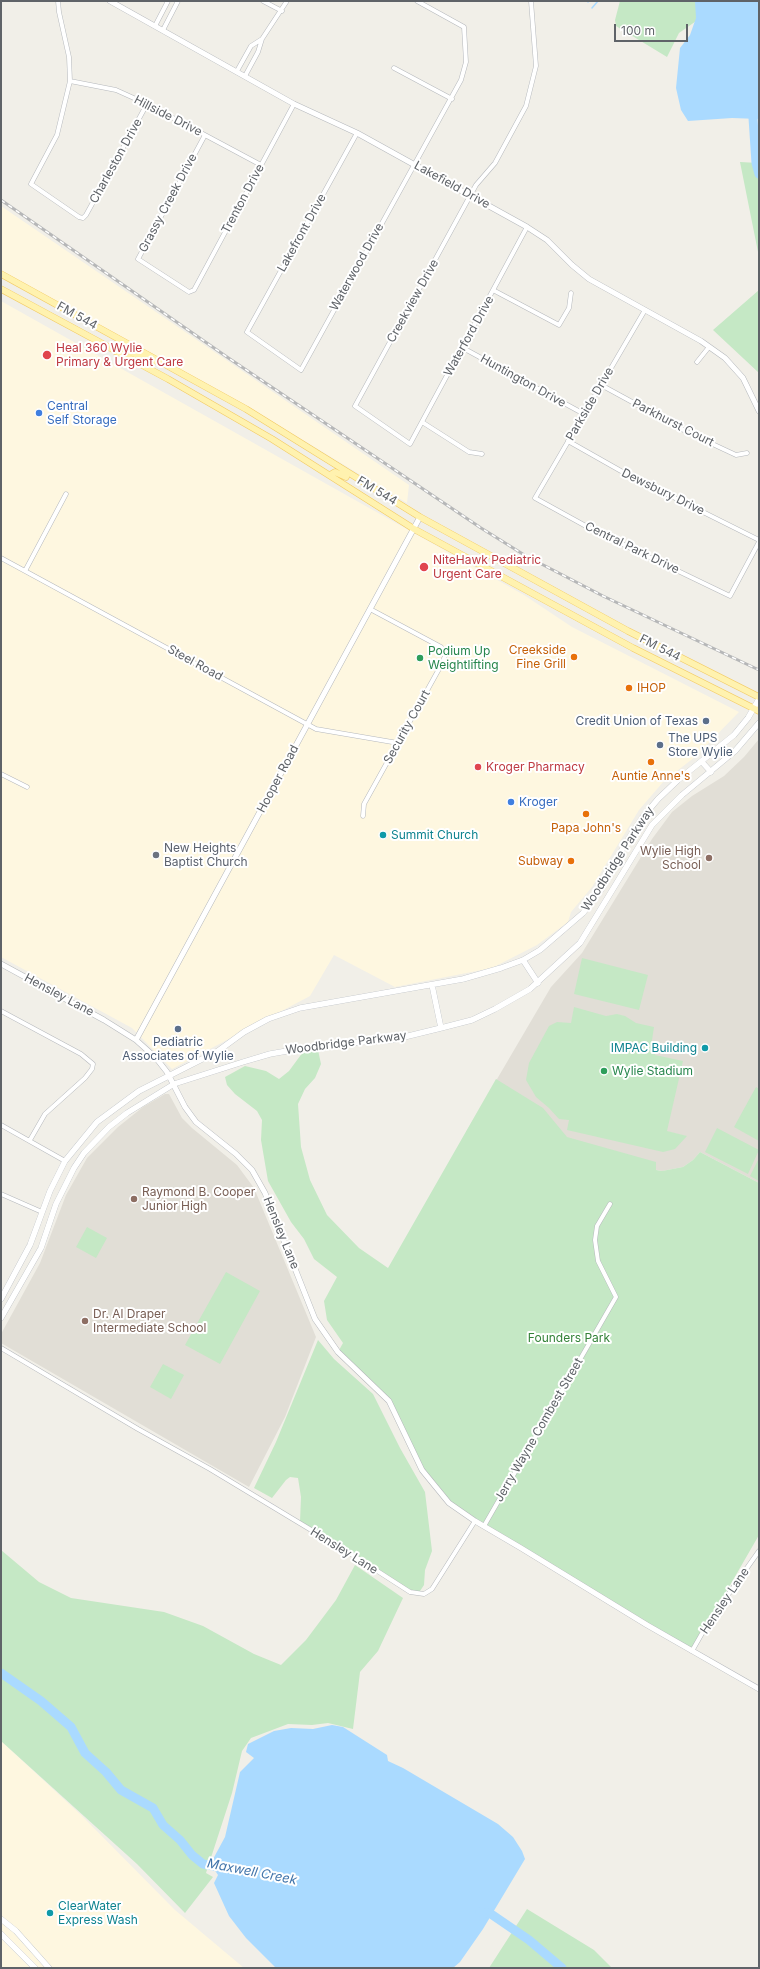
<!DOCTYPE html>
<style>
body{margin:0}
#map{position:relative;width:760px;height:1969px;overflow:hidden;background:#f1efe8;font-family:Inter,sans-serif}
canvas{display:block}
.frame{position:absolute;inset:0;border:2px solid #5f6368;pointer-events:none}
.scale{position:absolute;left:614px;top:24px;width:74px;height:18px;box-sizing:border-box;border:2px solid #5f6368;border-top:0;padding-left:5px;font-size:12px;line-height:14px;white-space:nowrap;color:#5f6368;-webkit-text-stroke:3px #fff;paint-order:stroke}
</style>
<div id="map">
<canvas width="760" height="1969"></canvas>
<div class="frame"></div>
<div class="scale">100 m</div>
</div>
<script>
const context = document.querySelector('canvas').getContext('2d');
context.lineJoin = 'round';
function fill(path, color) { context.fillStyle = color; context.fill(path, 'evenodd'); }
const toPath = rows => new Path2D(rows.map(r => 'M' + r).join(''));
function stroke(path, color, width, dash) { context.strokeStyle = color; context.lineWidth = width; context.lineCap = dash ? 'butt' : 'round'; context.setLineDash(dash || []); context.stroke(path); }
function label(font, color, halo, rows, align = 'center') {
  context.font = font + ' Inter,sans-serif'; context.lineWidth = 4; context.setLineDash([]); context.textBaseline = 'middle'; context.strokeStyle = halo; context.fillStyle = color; for (const [text, x, y, turn = 0] of rows) {
    context.save(); context.translate(x, y); context.rotate((+turn || 0) * Math.PI / 180); context.textAlign = isNaN(turn) ? turn : align; if (halo) context.strokeText(text, 0, 0); context.fillText(text, 0, 0); context.restore();
  }
}
fill(toPath([
 [1,206,409,485,407,503,240,402,1,271],
 [1,301,524,595,572,627,739,712,695,757,664,781,639,810,592,887,571,912,568,922,537,945,492,968,395,987,334,955,310,996,172,1069,132,1028,1,957],
 [1,1741,81,1815,175,1910,244,1968,1,1968]
]), '#fef7e0');
fill(toPath([
 [759,739,759,1183,700,1152,693,1160,683,1167,662,1171,466,1132,551,987,582,953,652,839,672,812,692,796,724,776,744,757],
 [165,1094,169,1094,182,1118,192,1128,237,1165,254,1188,316,1337,285,1417,249,1487,1,1343,1,1334,40,1263,66,1195,87,1158,118,1127,143,1107]
]), '#e1ded6');
fill(toPath([
 [620,1,725,1,679,33,667,57,616,26,615,20],
 [740,162,759,163,759,257],
 [759,290,759,373,713,330],
 [582,958,648,975,639,1010,574,994],
 [574,1007,606,1016,617,1014,625,1016,636,1023,654,1027,651,1047,656,1049,655,1055,683,1061,667,1131,687,1136,675,1149,663,1152,567,1130,569,1120,559,1119,549,1108,536,1097,526,1080,529,1063,549,1026,557,1022,571,1023],
 [318,1050,321,1064,315,1078,305,1089,298,1104,301,1147,310,1180,327,1215,359,1248,388,1268,496,1079,543,1108,567,1137,656,1162,656,1170,662,1171,683,1167,693,1160,700,1152,759,1183,759,1535,692,1651,449,1503,415,1456,392,1407,338,1352,343,1343,327,1320,324,1301,337,1277,314,1259,304,1239,291,1222,268,1181,261,1140,262,1120,257,1111,235,1094,227,1085,225,1077,245,1066,266,1071,279,1079,289,1071,303,1052],
 [756,1087,759,1089,759,1141,734,1127],
 [717,1128,759,1150,748,1174,705,1152],
 [759,1158,759,1181,750,1176],
 [87,1227,107,1238,96,1258,76,1247],
 [226,1272,260,1291,220,1364,185,1345],
 [318,1340,334,1359,373,1394,400,1448,425,1492,432,1551,425,1570,424,1585,420,1591,415,1592,407,1588,300,1522,301,1497,298,1478,290,1477,286,1480,272,1498,254,1488,276,1442],
 [163,1364,184,1375,171,1399,150,1387],
 [1,1550,39,1582,71,1598,164,1612,203,1626,254,1654,281,1665,306,1640,336,1600,355,1565,403,1598,378,1651,360,1672,353,1729,328,1723,312,1725,288,1724,251,1738,242,1751,232,1793,206,1873,213,1877,185,1913,137,1864,1,1741],
 [527,1909,594,1950,612,1968,489,1968]
]), '#c5e8c5');
fill(toPath([
 [695,1,759,1,759,119,732,118,688,121,681,110,676,88,680,48,690,35,696,18],
 [332,1725,343,1727,387,1755,388,1761,403,1768,498,1824,513,1837,522,1851,525,1859,483,1929,460,1962,453,1968,276,1968,246,1938,229,1916,214,1883,218,1875,214,1869,208,1865,212,1861,225,1837,240,1772,254,1758,246,1752,248,1744,274,1731,291,1728,313,1729]
]), '#aadaff');
stroke(toPath([
 [588,2,589,1],
 [592,8,598,1]
]), '#aadaff', 1.5);
stroke(toPath([
 [750,107,753,118,756,163,759,174],
 [1,1673,41,1701,71,1727,85,1753,106,1772,121,1790,153,1808,163,1825,180,1840,192,1855,203,1864,219,1867],
 [480,1912,491,1914,529,1940,562,1968]
]), '#aadaff', 9);
const minor = toPath([
 [58,1,59,12,69,57,70,81,57,135,31,184,79,217,83,218,86,215,147,104],
 [263,1,282,11],
 [155,26,168,1],
 [163,30,178,1],
 [262,39,287,1],
 [394,68,452,99],
 [237,71,251,46,262,39,258,52,245,76],
 [70,81,116,90,147,104,261,165],
 [357,133,247,332,301,370,461,80,466,62,464,27,417,1],
 [205,135,138,259,189,292,194,290,294,104],
 [527,227,410,444,355,406,476,185,495,163,526,106,536,66,531,1],
 [493,290,559,325,569,308,571,293],
 [645,310,535,498,593,530,730,596,759,542],
 [463,348,584,414],
 [697,362,709,347],
 [601,385,689,433,736,455,747,453],
 [422,422,469,452,482,454],
 [568,441,621,471,759,540],
 [1,558,316,729,398,743],
 [25,571,66,494],
 [1,774,27,787],
 [363,816,364,804,439,669,446,654,441,647,370,609],
 [1,1011,81,1054,93,1064,92,1069,85,1078,45,1114,30,1140],
 [1,1125,65,1161],
 [1,1194,42,1212],
 [1,1348,138,1429,210,1469,351,1554,410,1592,424,1594,432,1589,475,1521],
 [484,1526,616,1297,598,1261,595,1240,597,1226,610,1204],
 [692,1651,708,1623,759,1551]
]);
const tertiary = toPath([
 [110,1,294,104,357,133,527,227,547,240,572,265,589,279,701,341,725,358,743,378,759,411],
 [1,964,104,1020,136,1040,156,1058,167,1072,185,1107,196,1122,236,1154,252,1170,265,1193,315,1319,338,1352,389,1401,422,1470,449,1503,475,1521,521,1548,647,1625,759,1689],
 [136,1040,420,517]
]);
const secondary = toPath([
 [702,762,711,772],
 [523,960,538,983],
 [432,985,441,1028],
 [1,1299,30,1245,50,1191,65,1161,97,1122,139,1091,218,1051,244,1032,268,1019,300,1008,463,979,501,968,523,960,540,950,583,913,603,887,624,846,642,818,658,799,678,780,734,735,748,718,759,699],
 [1,1318,41,1248,56,1204,74,1168,84,1153,109,1127,127,1113,174,1084,243,1062,270,1054,321,1045,392,1040,441,1028,472,1020,495,1009,530,989,580,943,652,825,682,795,735,751,759,723],
 [1,1919,16,1931,49,1968],
 [1,1934,35,1968]
]);
const primary = toPath([
 [1,274,246,409,420,517,628,631,759,697],
 [1,289,168,379,272,439,414,529,633,648,759,711],
 [115,351,117,349,127,350,147,360,157,361],
 [330,475,335,472,346,477]
]);
stroke(minor, '#b5b8bc', 5);
stroke(tertiary, '#b5b8bc', 6);
stroke(secondary, '#b6babf', 6);
stroke(primary, '#f2c960', 7);
stroke(minor, '#fff', 4);
stroke(tertiary, '#fff', 5);
stroke(secondary, '#fff', 5.5);
stroke(primary, '#fff2af', 6);
const rail = toPath([
 [1,200,227,357,481,528,526,556,603,596,759,670]
]);
stroke(rail, '#b6b7b8', 3);
stroke(rail, '#fff', 1.5, [4.5]);
for (const [x, y, r, color] of [
 [47,355,5,"#e0444e"],
 [39,413,4,"#3f7fe0"],
 [424,567,5,"#e0444e"],
 [574,657,4,"#e8710a"],
 [420,658,4,"#2e9e5b"],
 [629,688,4,"#e8710a"],
 [706,721,4,"#5c6f8a"],
 [660,745,4,"#5c6f8a"],
 [651,762,4,"#e8710a"],
 [478,767,4,"#e0444e"],
 [511,802,4,"#3f7fe0"],
 [586,814,4,"#e8710a"],
 [383,835,4,"#0f9aa8"],
 [156,855,4,"#6b7280"],
 [709,858,4,"#8d6e63"],
 [571,861,4,"#e8710a"],
 [178,1029,4,"#5c6f8a"],
 [705,1048,4,"#0f9aa8"],
 [604,1071,4,"#2e9e5b"],
 [134,1199,4,"#8d6e63"],
 [85,1321,4,"#8d6e63"],
 [50,1913,4,"#0f9aa8"]
]) { const dot = new Path2D(); dot.arc(x, y, r, 0, 2 * Math.PI); context.fillStyle = color; context.fill(dot); stroke(dot, '#fff', 1.5); }
label('12px', '#5f6368', '#fff', [
 ["Hillside Drive",168,116,27],
 ["Charleston Drive",116,161,-61],
 ["Lakefield Drive",452,185,29],
 ["Trenton Drive",243,199,-62],
 ["Grassy Creek Drive",168,203,-62],
 ["Lakefront Drive",302,233,-61],
 ["Waterwood Drive",357,267,-61],
 ["Creekview Drive",413,301,-61],
 ["FM 544",77,316,29],
 ["Waterford Drive",469,336,-61],
 ["Huntington Drive",523,381,29],
 ["Parkside Drive",590,404,-60],
 ["Parkhurst Court",673,423,27],
 ["FM 544",377,491,31],
 ["Dewsbury Drive",663,492,26],
 ["Central Park Drive",632,548,26],
 ["FM 544",660,648,27],
 ["Steel Road",195,663,29],
 ["Security Court",407,727,-61],
 ["Hooper Road",278,779,-62],
 ["Woodbridge Parkway",618,859,-57],
 ["Hensley Lane",59,995,28],
 ["Woodbridge Parkway",346,1043,-7],
 ["Hensley Lane",281,1233,68],
 ["Jerry Wayne Combest Street",539,1430,-60],
 ["Hensley Lane",344,1551,32],
 ["Hensley Lane",725,1601,-56]
]);
label('12px', '#be3a42', '#fff', [
 ["Heal 360 Wylie",56,348],
 ["Primary & Urgent Care",56,362],
 ["NiteHawk Pediatric",433,560],
 ["Urgent Care",433,574],
 ["Kroger Pharmacy",486,767]
], 'left');
label('12px', '#366cbe', '#fff', [
 ["Central",47,406],
 ["Self Storage",47,420],
 ["Kroger",519,802]
], 'left');
label('12px', '#c56008', '#fff', [
 ["Creekside",566,650],
 ["Fine Grill",566,664],
 ["IHOP",637,688,"left"],
 ["Auntie Anne's",651,776,"center"],
 ["Papa John's",586,828,"center"],
 ["Subway",563,861]
], 'right');
label('12px', '#27864d', '#fff', [
 ["Podium Up",428,651],
 ["Weightlifting",428,665],
 ["Wylie Stadium",612,1071]
], 'left');
label('12px', '#4e5e75', '#fff', [
 ["Credit Union of Texas",698,721],
 ["The UPS",668,738,"left"],
 ["Store Wylie",668,752,"left"],
 ["Pediatric",178,1042,"center"],
 ["Associates of Wylie",178,1056,"center"]
], 'right');
label('12px', '#0d838f', '#fff', [
 ["Summit Church",391,835],
 ["IMPAC Building",697,1048,"right"],
 ["ClearWater",58,1906],
 ["Express Wash",58,1920]
], 'left');
label('12px', '#5b616d', '#fff', [
 ["New Heights",164,848],
 ["Baptist Church",164,862]
], 'left');
label('12px', '#785e54', '#fff', [
 ["Wylie High",701,851,"right"],
 ["School",701,865,"right"],
 ["Raymond B. Cooper",142,1192],
 ["Junior High",142,1206],
 ["Dr. Al Draper",93,1314],
 ["Intermediate School",93,1328]
], 'left');
label('12px', '#348238', '#fff', [
 ["Founders Park",569,1338]
]);
label('italic 13px', '#4174aa', '#fff', [
 ["Maxwell Creek",252,1872,11]
]);
</script>
